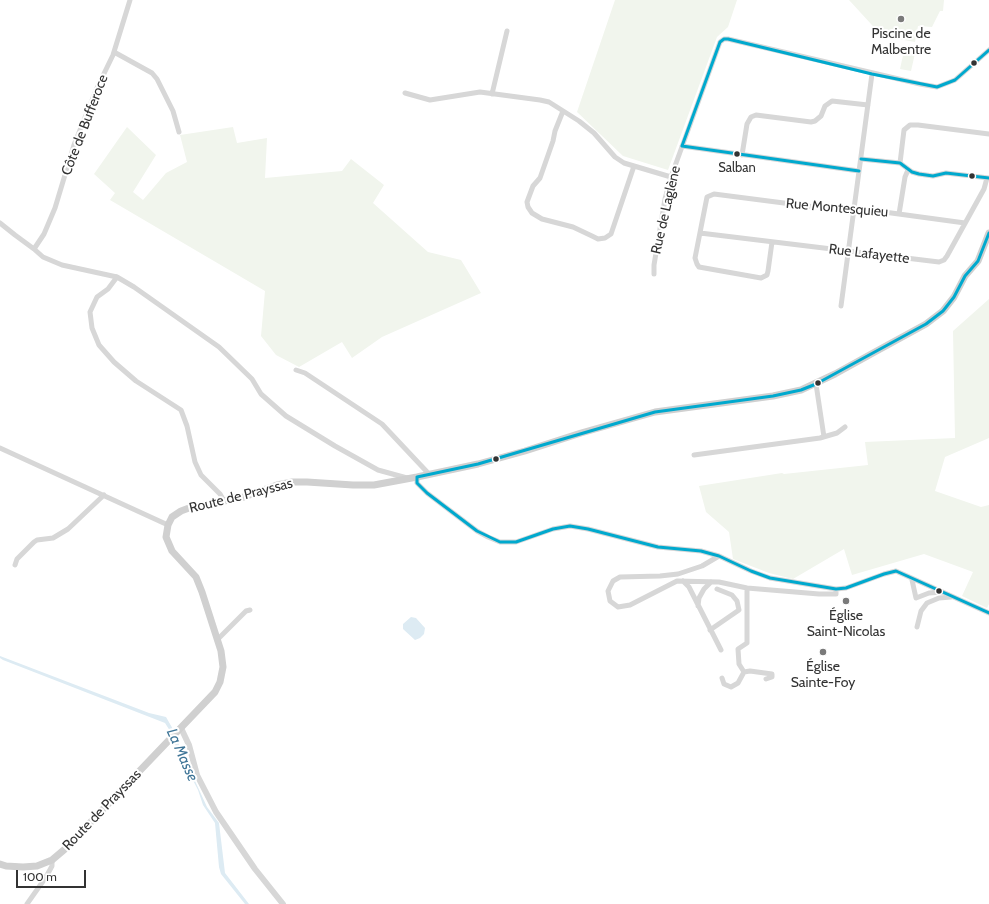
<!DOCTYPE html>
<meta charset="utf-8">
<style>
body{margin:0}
#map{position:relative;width:989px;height:904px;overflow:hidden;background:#fff;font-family:Cabin,sans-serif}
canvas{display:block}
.scale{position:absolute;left:16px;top:870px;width:70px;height:18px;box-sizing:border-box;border:2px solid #333;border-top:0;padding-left:5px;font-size:12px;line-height:14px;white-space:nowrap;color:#333;-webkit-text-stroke:3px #fff;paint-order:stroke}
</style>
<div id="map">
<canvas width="989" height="904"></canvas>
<div class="scale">100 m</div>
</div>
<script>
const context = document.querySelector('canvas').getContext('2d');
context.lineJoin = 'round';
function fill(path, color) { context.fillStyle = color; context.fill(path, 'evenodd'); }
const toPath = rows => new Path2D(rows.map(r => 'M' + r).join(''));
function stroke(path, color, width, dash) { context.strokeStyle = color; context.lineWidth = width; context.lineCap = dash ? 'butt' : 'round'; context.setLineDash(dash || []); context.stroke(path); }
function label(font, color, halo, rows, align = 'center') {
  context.font = font + ' Cabin,sans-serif'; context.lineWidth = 4; context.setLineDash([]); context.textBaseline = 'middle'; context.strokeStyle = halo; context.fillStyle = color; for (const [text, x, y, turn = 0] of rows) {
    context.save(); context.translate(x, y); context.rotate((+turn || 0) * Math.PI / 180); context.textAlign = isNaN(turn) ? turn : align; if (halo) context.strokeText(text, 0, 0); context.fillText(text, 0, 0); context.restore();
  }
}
fill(toPath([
 [615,0,737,0,728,27,717,37,668,170,623,156,577,112],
 [849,0,944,0,943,11,940,11,932,27,918,26,915,42,882,36],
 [905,46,916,49,911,71,900,69],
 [127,127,156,155,133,192,143,200,166,173,187,162,180,135,233,127,237,143,267,138,265,178,342,171,351,159,384,185,373,203,428,252,461,260,481,293,382,337,352,358,342,342,299,367,276,355,261,336,265,291,110,200,115,193,94,174],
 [989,299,989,438,945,457,935,491,981,507,989,505,989,604,987,608,962,596,973,572,924,554,852,575,844,549,793,579,769,573,733,559,729,532,706,512,699,486,782,473,784,474,868,465,865,442,955,438,953,331]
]), '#f1f5ed');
fill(toPath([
 [411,617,416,618,425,628,424,634,420,638,415,640,403,629,403,624],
 [0,656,149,713,166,717,174,731,172,734,165,723,3,660,0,658],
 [176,737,183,755,207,807,219,823,225,873,249,904,245,904,221,874,219,867,215,823,203,805,198,790,178,751,173,740]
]), '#ddebf3');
stroke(toPath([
 [114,52,152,73,157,79,173,111,179,132],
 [405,93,430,100,480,92,540,100,549,102,579,121,594,133,615,157,624,163,671,177],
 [492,94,507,31],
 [563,111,555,131,553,141,540,178,533,186,527,202,528,207,532,213,542,219,573,227,592,236,598,239,605,238,611,234,634,166],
 [682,146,859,171],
 [742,155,747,124,751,117,756,115,811,122,815,121,821,116,825,106,832,101,868,105],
 [861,159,900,163,912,172,919,174,933,176,946,173,989,178],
 [900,163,904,130,910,125,918,125,989,134],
 [899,214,905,177,908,170],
 [0,223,15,235,34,249,43,257,62,265,117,277,134,287,219,347,252,379,261,394,286,416,335,446,378,470,407,478],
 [700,233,939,262,944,260,947,256,984,189,987,178],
 [772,242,768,271,767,275,761,278,699,267,697,264,695,258,707,197,714,194,846,211,862,209,965,223],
 [34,249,44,234,55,208,74,145,97,88,113,55,130,0],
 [654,274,654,265,665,199,671,177,720,42,724,39,728,39,920,84,937,87,955,80,989,50],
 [117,277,108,289,97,297,90,312,92,328,99,345,114,362,136,381,181,410,187,426,195,462,201,475,220,494,224,501],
 [841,306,872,74],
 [296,370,305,373,382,424,429,474],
 [816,384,824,437],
 [0,448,168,525],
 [694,455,820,438,837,433,845,427],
 [417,477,417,483,427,493,477,531,488,537,500,542,516,542,553,529,570,526,588,529,658,547,701,551,719,556,751,571,770,578,836,589,846,588,884,574,896,571,989,613],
 [719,556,702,566,678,574,660,576,620,577,613,581,608,591,610,601,618,607,630,605,677,581,719,582,747,588,819,594,836,594,836,589],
 [15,565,17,559,34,542,37,540,53,538,68,529,104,495],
 [913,579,912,580,916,598,929,593,942,592],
 [683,581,689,587,721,650],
 [698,606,699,598,704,589,711,582],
 [917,627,921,611,927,603,939,598,951,597],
 [710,630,739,610,737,601,732,595,717,589],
 [217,640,246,611,250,610],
 [744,672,739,664,738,649,747,643,747,588],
 [744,672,750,671,772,674,772,677,766,679],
 [722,678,724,684,731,687,738,683,744,672],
 [27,904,46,877,52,866,52,860]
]), '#d7d7d7', 5);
stroke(toPath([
 [181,728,189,745,197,775,216,812,255,869,283,904]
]), '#d7d7d7', 6);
stroke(toPath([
 [0,864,6,866,23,867,37,866,52,860,65,849,215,692,220,682,223,667,221,651,202,592,196,577,172,551,166,537,168,525,172,517,181,511,189,508,244,497,277,485,292,482,307,482,353,485,374,485,417,477,478,464,525,451,581,433,655,412,773,396,801,390,835,374,873,353,926,324,943,311,954,297,965,276,978,261,989,233]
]), '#d0d0d0', 7);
stroke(toPath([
 [720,42,724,39,728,39,872,74,937,87,955,80,989,50],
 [682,146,859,171],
 [682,146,720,42],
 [861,159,900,163,912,172,919,174,933,176,946,173,989,178],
 [417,477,478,464,655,412,773,396,801,390,816,384,926,324,943,311,954,297,965,276,978,261,989,233],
 [417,477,417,483,427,493,477,531,500,542,516,542,553,529,570,526,588,529,658,547,701,551,719,556,751,571,770,578,836,589,846,588,884,574,896,571,989,613]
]), '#00a9ce', 3);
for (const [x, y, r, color] of [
 [901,19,4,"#7a7a7a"],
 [974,63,3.5,"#333"],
 [737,154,3.5,"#333"],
 [972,176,3.5,"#333"],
 [818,383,3.5,"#333"],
 [496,459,3.5,"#333"],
 [939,591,3.5,"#333"],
 [846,601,4,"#7a7a7a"],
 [823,652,4,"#7a7a7a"]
]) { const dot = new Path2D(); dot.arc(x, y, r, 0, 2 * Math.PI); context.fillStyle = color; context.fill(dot); stroke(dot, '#fff', 1.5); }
label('13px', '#333', '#fff', [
 ["Salban",737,168]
]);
label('14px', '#333', '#fff', [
 ["Piscine de",901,34],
 ["Malbentre",901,50],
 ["Église",846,616],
 ["Saint-Nicolas",846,632],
 ["Église",823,667],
 ["Sainte-Foy",823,683]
]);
label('14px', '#333', '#fff', [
 ["Côte de Bufferoce",85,125,-69],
 ["Rue Montesquieu",837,208,5],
 ["Rue de Laglène",666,210,-77],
 ["Rue Lafayette",869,254,7],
 ["Route de Prayssas",241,496,-14],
 ["Route de Prayssas",102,810,-46]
]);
label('italic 15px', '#3f7597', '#fff', [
 ["La Masse",182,755,66]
]);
</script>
